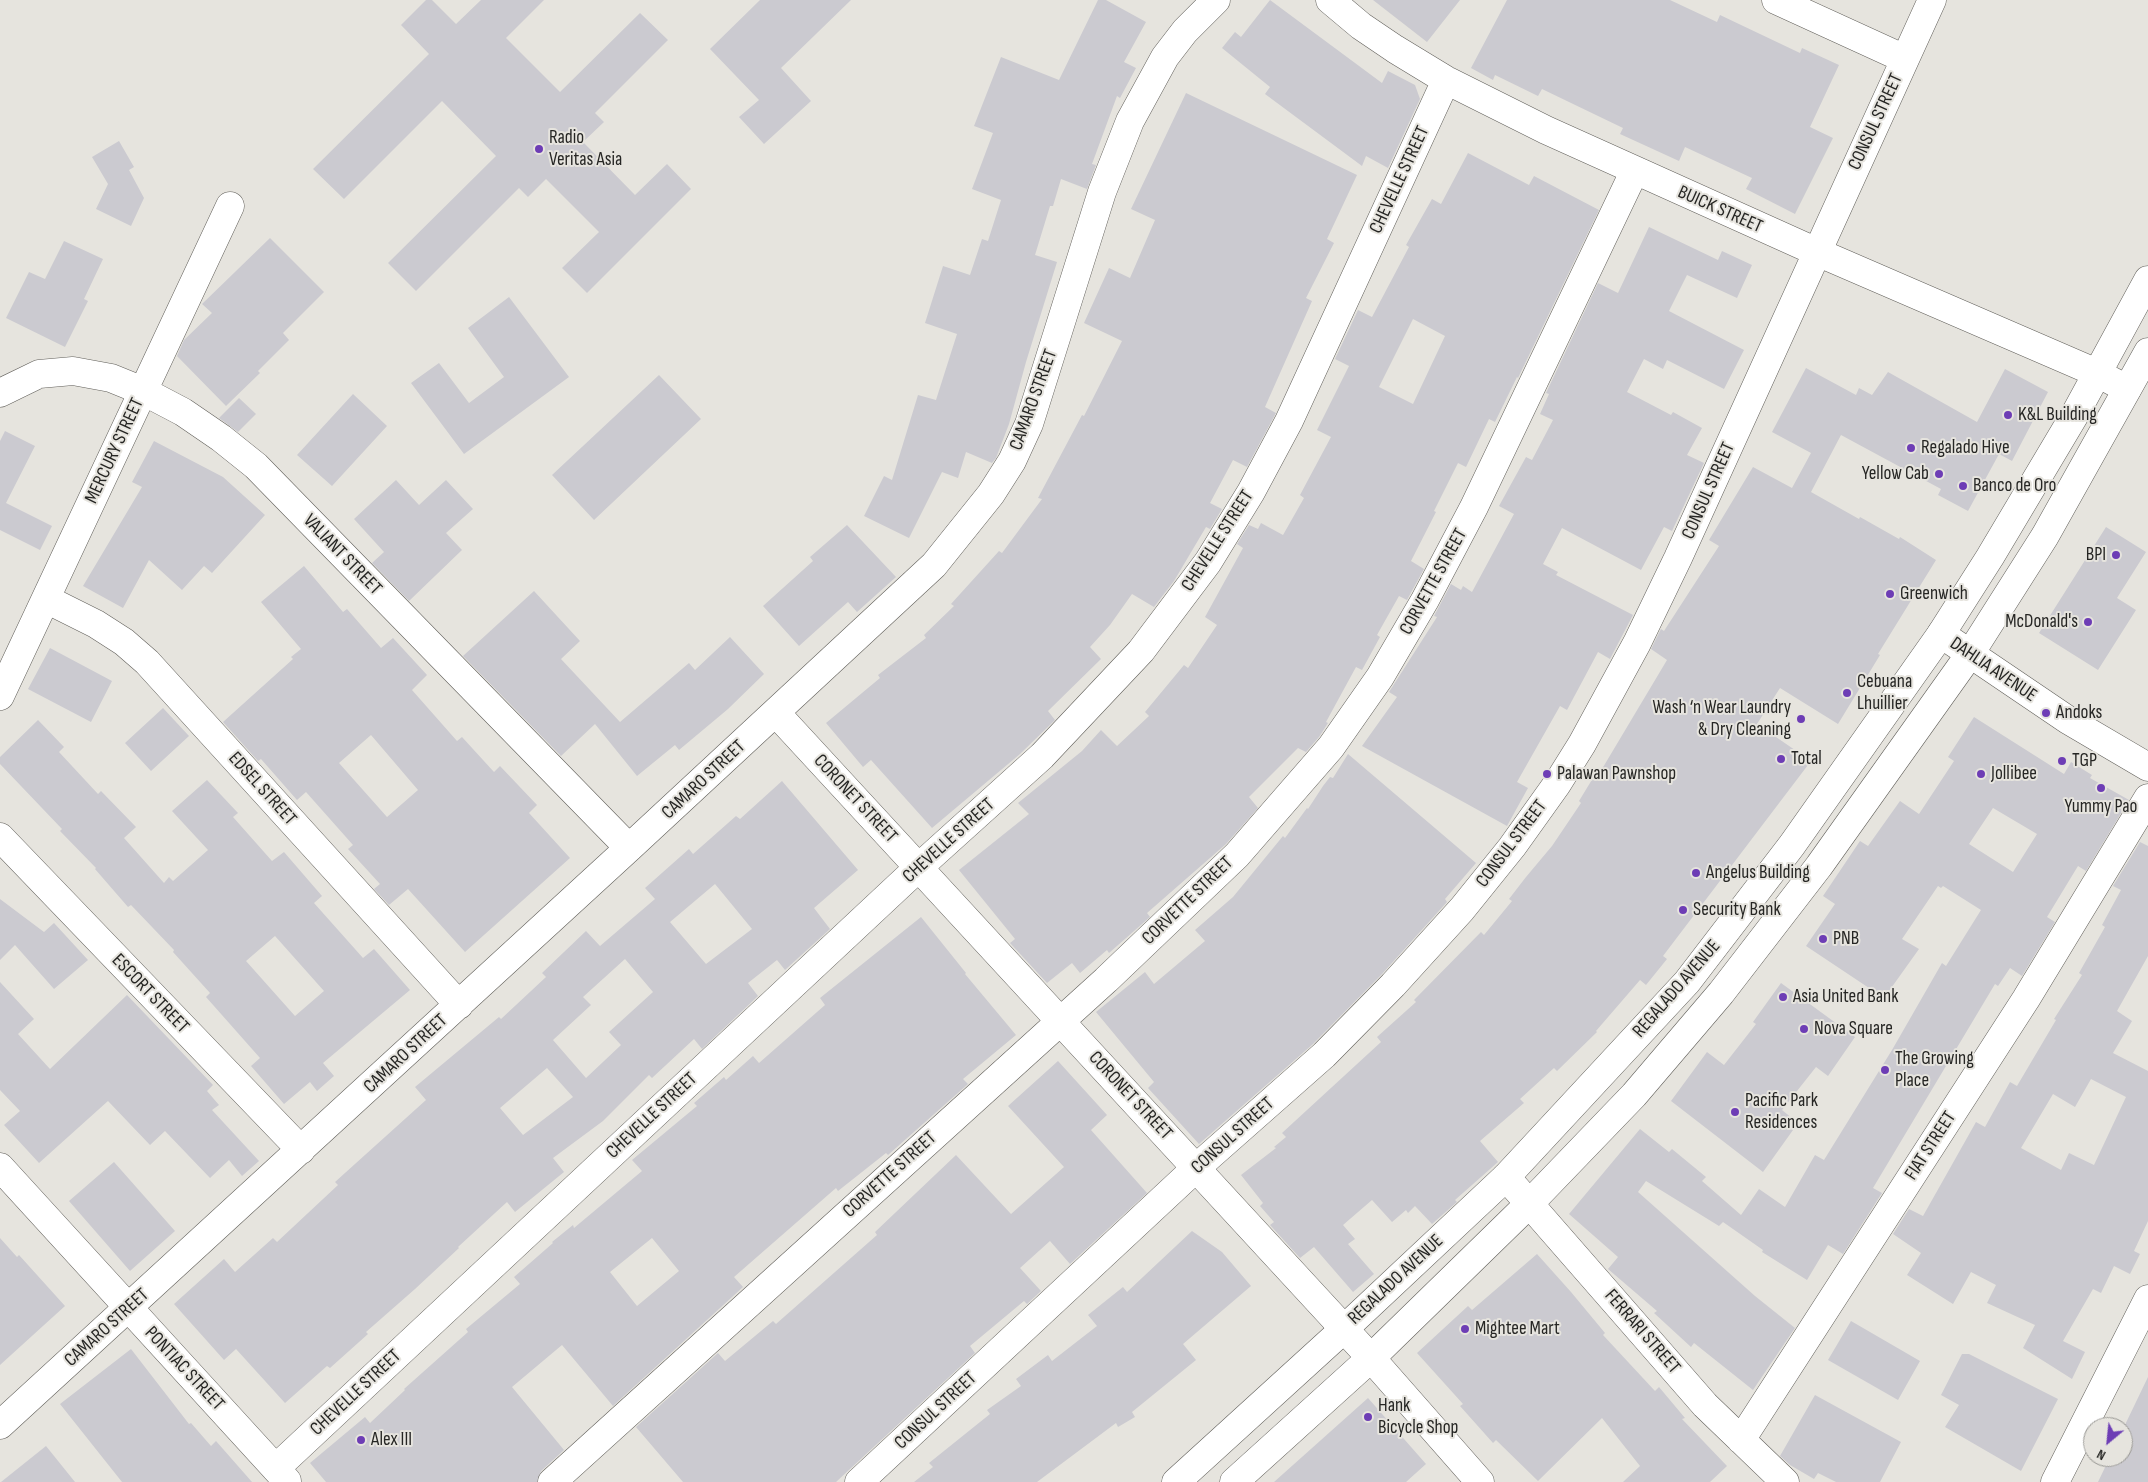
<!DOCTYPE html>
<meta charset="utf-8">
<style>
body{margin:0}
#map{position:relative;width:2148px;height:1482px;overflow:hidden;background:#e6e4de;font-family:"Sofia Sans Condensed",sans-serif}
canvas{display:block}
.north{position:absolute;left:2083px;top:1417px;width:50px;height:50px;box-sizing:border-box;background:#e6e4de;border:1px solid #999894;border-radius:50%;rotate:208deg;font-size:14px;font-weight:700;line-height:20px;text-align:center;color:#262624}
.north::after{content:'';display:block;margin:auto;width:18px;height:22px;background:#6d3db5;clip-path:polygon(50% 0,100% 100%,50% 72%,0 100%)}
</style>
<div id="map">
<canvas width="2148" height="1482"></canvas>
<div class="north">N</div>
</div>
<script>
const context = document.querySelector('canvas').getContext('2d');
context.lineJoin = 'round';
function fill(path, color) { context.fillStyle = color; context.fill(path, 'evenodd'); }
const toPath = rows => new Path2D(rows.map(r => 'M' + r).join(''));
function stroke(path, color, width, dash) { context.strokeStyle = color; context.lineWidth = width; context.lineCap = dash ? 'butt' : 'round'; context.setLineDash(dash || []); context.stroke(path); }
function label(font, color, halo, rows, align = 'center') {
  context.font = font + ' "Sofia Sans Condensed",sans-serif'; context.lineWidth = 4; context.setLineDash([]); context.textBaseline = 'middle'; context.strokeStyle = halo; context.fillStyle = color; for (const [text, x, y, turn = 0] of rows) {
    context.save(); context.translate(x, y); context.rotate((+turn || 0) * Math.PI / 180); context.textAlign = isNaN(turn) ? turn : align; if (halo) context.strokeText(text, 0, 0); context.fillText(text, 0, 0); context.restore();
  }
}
fill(toPath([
 [426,0,432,0,456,24,481,0,544,0,506,38,560,92,640,13,668,40,595,113,604,122,583,142,635,195,667,164,691,189,587,293,562,268,599,232,546,179,528,197,519,188,416,291,388,263,496,156,442,101,344,199,313,169,429,54,401,25],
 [760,0,851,0,781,68,811,101,764,144,739,117,759,100,710,49],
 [1098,0,1106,0,1146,22,1124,62,1136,68,1120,98,1117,96,1092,164,1096,165,1087,189,1061,179,1053,206,1050,206,1035,255,1057,262,1026,362,1009,424,996,458,992,463,966,452,958,478,942,472,909,538,864,516,884,476,892,480,918,395,936,400,957,334,925,323,943,266,970,275,982,239,988,241,1001,200,972,189,993,133,974,126,1001,57,1059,80],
 [1270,0,1382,83,1388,71,1415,85,1420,99,1388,168,1366,156,1362,166,1265,94,1270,87,1222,48,1235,32,1241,37],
 [1373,0,1460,0,1427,42],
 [1507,0,1670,0,1717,22,1720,15,1800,53,1802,48,1839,65,1810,127,1833,138,1795,214,1746,189,1752,178,1685,147,1679,161,1620,134,1623,128,1542,89,1538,96,1495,75,1493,80,1471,68],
 [1186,93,1357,175,1327,239,1334,243,1306,298,1312,301,1265,407,1276,413,1247,467,1233,460,1210,503,1222,509,1210,529,1206,527,1174,581,1154,607,1132,594,1110,625,1090,647,1101,659,1048,711,1055,720,1020,754,932,828,871,760,863,767,826,723,880,678,878,675,926,638,924,635,954,606,951,604,999,551,1002,553,1042,499,1038,498,1082,415,1084,416,1122,341,1084,323,1109,268,1130,278,1155,220,1131,209],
 [119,141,134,167,129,170,144,198,131,226,96,209,108,184,92,157],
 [1468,153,1529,185,1534,176,1599,210,1518,378,1517,377,1495,422,1489,419,1466,467,1458,463,1434,511,1436,512,1411,561,1424,569,1407,600,1399,596,1377,635,1380,637,1362,670,1356,667,1326,722,1328,723,1319,737,1306,752,1298,748,1249,797,1258,808,1226,844,1147,913,1150,917,1109,953,1107,950,1080,973,1072,963,1047,983,1010,943,1015,939,959,870,1029,814,1018,803,1082,751,1101,730,1117,746,1149,716,1145,712,1184,665,1188,668,1217,625,1205,617,1243,548,1237,544,1249,525,1258,529,1261,523,1283,535,1304,498,1300,495,1331,437,1317,430,1349,366,1335,359,1358,310,1372,317,1409,247,1406,245,1432,199,1441,204],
 [1413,319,1445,336,1413,404,1379,387],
 [1649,227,1718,260,1722,251,1752,265,1737,298,1687,275,1669,311,1744,350,1724,389,1667,360,1663,369,1644,359,1627,392,1671,415,1673,412,1702,428,1687,455,1704,463,1672,531,1664,527,1641,570,1562,528,1543,564,1558,572,1556,575,1633,615,1610,659,1598,652,1567,710,1560,706,1517,782,1528,788,1507,826,1362,746,1397,697,1389,692,1437,617,1434,616,1451,584,1461,590,1463,586,1472,592,1514,514,1499,506,1526,457,1532,460,1553,420,1540,414,1549,394,1546,393,1598,283,1618,293],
 [270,238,324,292,283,333,289,340,258,371,260,373,226,406,177,356,184,340,212,313,202,304],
 [64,241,103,259,84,299,88,301,65,347,6,318,29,272,45,279],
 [509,297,569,377,464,454,411,383,439,363,469,403,504,377,468,328],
 [1806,368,1856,395,1859,388,1872,395,1888,372,1977,422,2005,369,2048,392,2012,461,1999,454,1968,511,1938,495,1941,489,1841,435,1811,492,1859,519,1860,517,1899,539,1900,537,1936,560,1878,654,1880,655,1838,724,1780,688,1757,724,1811,761,1663,956,1667,959,1646,985,1640,980,1596,1031,1597,1032,1557,1071,1554,1068,1520,1099,1524,1103,1480,1141,1498,1162,1455,1200,1457,1202,1432,1224,1415,1206,1408,1213,1406,1210,1392,1222,1372,1200,1343,1225,1355,1239,1348,1244,1374,1274,1353,1292,1314,1247,1300,1258,1270,1225,1274,1222,1260,1206,1263,1203,1241,1175,1276,1148,1274,1147,1286,1137,1282,1133,1381,1042,1377,1037,1416,1002,1414,1000,1481,932,1484,935,1512,901,1509,899,1526,877,1552,846,1581,803,1579,801,1593,778,1596,779,1667,660,1651,649,1661,629,1664,631,1719,546,1709,540,1753,467,1792,488,1811,453,1772,432],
 [659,375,701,419,594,520,552,475],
 [353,394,387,426,332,486,297,455],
 [239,398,256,414,238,432,219,418],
 [5,431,35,446,6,503,52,526,40,550,0,530,0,441],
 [154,441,223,477,265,515,212,573,204,566,182,590,149,560,123,608,83,586,142,487,132,482],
 [396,480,419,505,446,480,473,509,446,533,462,550,409,601,372,563,384,552,354,519],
 [847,525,896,577,857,612,848,602,799,646,763,606,813,561,810,557],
 [2106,527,2146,552,2117,598,2136,610,2098,670,2039,633],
 [304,566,343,612,347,609,381,648,393,638,427,675,412,690,457,741,462,737,494,772,500,766,537,805,529,813,570,858,465,952,408,889,389,905,374,889,380,884,348,849,353,845,306,792,297,800,261,759,258,761,223,722,293,659,291,657,301,649,261,602],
 [371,735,418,790,387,817,339,763],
 [534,591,580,641,561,659,620,722,689,663,695,670,730,637,764,674,728,709,679,750,675,745,637,776,595,724,561,756,463,656],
 [50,648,112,681,91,722,28,689],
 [163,708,189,736,151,771,125,743],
 [1974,717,2064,774,2071,762,2092,775,2090,778,2129,800,2086,871,2078,866,2047,917,2055,922,2022,976,2010,968,1998,986,1995,984,1873,1188,1882,1193,1843,1254,1828,1245,1807,1280,1762,1252,1763,1250,1723,1222,1719,1226,1646,1181,1638,1192,1755,1296,1795,1328,1753,1390,1694,1343,1691,1347,1654,1313,1657,1311,1608,1269,1618,1257,1569,1214,1640,1129,1669,1152,1672,1149,1706,1177,1702,1181,1741,1215,1759,1189,1785,1207,1815,1155,1824,1160,1892,1050,1942,963,1946,966,1981,910,1943,886,1941,888,1938,886,1902,939,1919,949,1884,998,1806,946,1835,904,1823,896,1860,841,1868,846,1900,801,1919,814,1954,761,1948,757],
 [1993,808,2037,834,2013,872,1969,844],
 [38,720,64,747,59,752,98,794,101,791,136,827,124,838,164,883,169,877,173,881,208,850,172,811,207,780,238,813,233,817,272,861,284,852,322,896,314,903,363,958,374,949,410,990,323,1063,334,1076,317,1091,310,1082,284,1104,251,1066,260,1058,206,997,210,993,173,952,174,950,131,905,128,907,95,869,96,868,60,831,62,829,0,764,0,757],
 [275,936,324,991,295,1016,246,961],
 [1348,754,1476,863,1445,899,1447,902,1382,974,1313,1044,1199,1144,1148,1088,1154,1082,1096,1012,1145,972,1154,984,1205,941,1195,930,1233,897,1283,836,1285,838,1307,808,1308,809,1323,786,1330,777,1333,778],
 [782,781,858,870,814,908,830,929,785,970,777,960,748,983,758,996,702,1049,694,1039,652,1078,649,1075,603,1121,553,1158,564,1172,515,1212,507,1202,458,1247,459,1248,415,1289,366,1332,368,1334,330,1368,327,1366,285,1403,236,1349,224,1360,174,1304,224,1259,235,1272,273,1238,277,1242,338,1185,335,1182,426,1100,415,1087,499,1017,501,1019,546,977,542,973,586,931,600,946,655,899,645,888,689,849,693,854,736,816,740,819],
 [715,884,752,929,706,964,670,922],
 [625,959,653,992,609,1032,621,1045,586,1078,553,1040,591,1005,583,997],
 [547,1068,573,1097,523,1135,500,1108],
 [2140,842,2148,846,2148,956,2117,1011,2132,1021,2113,1053,2148,1071,2148,1221,2134,1251,2140,1254,2130,1274,2114,1266,2101,1293,2093,1289,2063,1341,2085,1352,2072,1379,2023,1348,2035,1325,1987,1303,1996,1285,1971,1272,1953,1304,1907,1275,1921,1253,1893,1234,1909,1209,1923,1216,1976,1122,1985,1127,2010,1082,2017,1086,2056,1020,2054,1019,2082,975,2079,973,2105,927,2102,925,2121,890,2113,886],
 [2091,1079,2126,1097,2094,1165,2069,1153,2061,1170,2021,1148,2053,1094,2075,1107],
 [0,899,44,932,54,923,88,960,54,989,15,945,0,960],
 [921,917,966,973,965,974,1016,1035,963,1079,968,1084,888,1155,886,1153,838,1191,836,1188,734,1277,743,1287,613,1406,562,1345,512,1387,564,1450,541,1471,537,1482,326,1482,310,1463,365,1417,370,1423,405,1390,404,1389,468,1332,466,1329,520,1284,514,1277,553,1243,552,1242,573,1225,574,1228,642,1171,632,1160,697,1106,694,1103,724,1077,726,1080,753,1056,759,1063,825,1005,820,998],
 [652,1238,679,1271,637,1306,610,1272],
 [0,982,34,1019,18,1034,50,1069,127,995,213,1085,207,1091,219,1105,212,1110,259,1161,242,1176,229,1160,210,1178,165,1131,150,1145,108,1101,39,1163,4,1125,20,1111,0,1090],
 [1781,983,1855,1037,1828,1076,1816,1067,1782,1110,1798,1123,1763,1172,1671,1101,1707,1052,1724,1065,1756,1024,1753,1022],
 [1058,1061,1107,1115,1091,1130,1147,1193,1070,1264,1050,1241,1020,1268,1041,1291,1027,1304,1024,1301,970,1346,975,1353,836,1482,683,1482,636,1427,718,1353,725,1361,773,1321,776,1324,877,1235,875,1232,956,1155,1011,1214,1064,1167,1008,1106],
 [114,1162,175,1231,130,1271,69,1201],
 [1192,1231,1222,1252,1251,1286,1183,1344,1196,1360,1132,1412,1135,1417,1118,1427,1116,1423,1037,1482,914,1482,933,1467,929,1463,990,1414,987,1410,1021,1386,1016,1379,1048,1355,1052,1361,1097,1326,1088,1315,1123,1287,1127,1292],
 [0,1238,17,1257,19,1255,65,1306,0,1365],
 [1537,1254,1571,1292,1605,1333,1603,1335,1655,1391,1659,1387,1685,1418,1682,1419,1727,1466,1710,1482,1623,1482,1640,1466,1602,1418,1538,1481,1496,1440,1493,1443,1460,1406,1463,1404,1417,1353,1468,1306,1472,1310],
 [1851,1321,1920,1361,1898,1400,1828,1360],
 [131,1349,189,1424,191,1423,211,1446,216,1441,252,1482,122,1482,60,1404],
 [1962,1354,1969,1354,2058,1399,2021,1471,1945,1427,1959,1405,1941,1395],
 [2148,1377,2148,1482,2098,1482,2110,1457,2123,1457,2123,1429],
 [1815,1395,1901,1442,1880,1482,1836,1482,1818,1473,1814,1479,1790,1465,1780,1456],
 [1368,1398,1426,1464,1406,1482,1274,1482],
 [46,1446,75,1482,1,1482]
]), '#cbcad0');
const minor = toPath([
 [1330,0,1361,26,1395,49,1446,80,1546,130,1817,252,2097,373,2127,389],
 [1776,0,1905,59],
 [0,393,39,374,73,371,111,378,143,391,183,412,221,438,256,466,629,848],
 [46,599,96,624,124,642,147,662,459,1005],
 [1941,634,2068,720,2148,767],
 [0,696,230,206],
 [776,713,1371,1358,1480,1482],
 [0,837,301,1150],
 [0,1167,287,1481],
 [1506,1177,1705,1405,1785,1482],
 [0,1425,629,848,934,565,991,494,1012,461,1029,424,1102,192,1130,121,1165,57,1185,31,1216,0],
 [1741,1440,2026,999,2148,798],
 [276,1468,918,868,1042,756,1141,651,1208,562,1251,492,1289,421,1446,80],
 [552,1482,1106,980,1237,855,1331,747,1380,677,1425,600,1474,507,1634,172],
 [859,1482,1196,1168,1324,1055,1393,985,1462,909,1512,847,1557,784,1582,744,1637,643,1678,558,1932,0],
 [2055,1482,2148,1299]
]);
const major = toPath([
 [1176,1482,1344,1329,1506,1177,1687,982,1792,845,1941,634,1990,557,2074,416,2148,280],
 [1234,1482,1371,1358,1530,1203,1634,1095,1721,993,1819,866,1970,654,2045,536,2148,352]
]);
stroke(minor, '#615f5a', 29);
stroke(major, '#615f5a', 29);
stroke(minor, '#fff', 28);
stroke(major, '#fff', 28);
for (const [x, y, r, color] of [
 [539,149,5,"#6d3db5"],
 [2008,415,5,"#6d3db5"],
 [1911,448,5,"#6d3db5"],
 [1939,474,5,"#6d3db5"],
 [1963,486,5,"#6d3db5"],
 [2116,555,5,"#6d3db5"],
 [1890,594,5,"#6d3db5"],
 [2088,622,5,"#6d3db5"],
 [1847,693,5,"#6d3db5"],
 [2046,713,5,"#6d3db5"],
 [1801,719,5,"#6d3db5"],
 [1781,759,5,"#6d3db5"],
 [2062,761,5,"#6d3db5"],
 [1547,774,5,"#6d3db5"],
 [1981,774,5,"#6d3db5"],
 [2101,788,5,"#6d3db5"],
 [1696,873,5,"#6d3db5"],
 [1683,910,5,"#6d3db5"],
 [1823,939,5,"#6d3db5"],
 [1783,997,5,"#6d3db5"],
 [1804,1029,5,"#6d3db5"],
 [1885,1070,5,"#6d3db5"],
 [1735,1112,5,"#6d3db5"],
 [1465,1329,5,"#6d3db5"],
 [1368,1417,5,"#6d3db5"],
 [361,1440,5,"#6d3db5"]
]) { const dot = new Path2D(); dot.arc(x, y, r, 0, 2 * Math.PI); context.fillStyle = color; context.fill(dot); stroke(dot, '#e6e4de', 2); }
label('19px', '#262624', '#e6e4de', [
 ["CONSUL STREET",1876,122,-65],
 ["CHEVELLE STREET",1400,180,-65],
 ["BUICK STREET",1720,210,24],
 ["CAMARO STREET",1034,400,-70],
 ["MERCURY STREET",115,451,-65],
 ["CONSUL STREET",1709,491,-66],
 ["CHEVELLE STREET",1218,541,-57],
 ["VALIANT STREET",342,555,46],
 ["CORVETTE STREET",1434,582,-61],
 ["DAHLIA AVENUE",1993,670,34],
 ["CAMARO STREET",704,780,-43],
 ["EDSEL STREET",262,789,48],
 ["CORONET STREET",855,799,47],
 ["CHEVELLE STREET",949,841,-42],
 ["CONSUL STREET",1512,844,-53],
 ["CORVETTE STREET",1188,901,-44],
 ["REGALADO AVENUE",1677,989,-49],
 ["ESCORT STREET",150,994,46],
 ["CAMARO STREET",406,1054,-43],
 ["CORONET STREET",1130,1096,47],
 ["CHEVELLE STREET",652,1116,-43],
 ["CONSUL STREET",1233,1136,-42],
 ["FIAT STREET",1931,1146,-57],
 ["CORVETTE STREET",890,1175,-42],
 ["REGALADO AVENUE",1396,1280,-43],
 ["CAMARO STREET",107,1328,-42],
 ["FERRARI STREET",1642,1332,49],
 ["PONTIAC STREET",184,1369,47],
 ["CHEVELLE STREET",356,1393,-43],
 ["CONSUL STREET",936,1411,-43]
]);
label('19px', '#262624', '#e6e4de', [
 ["Radio",549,138],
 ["Veritas Asia",549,160],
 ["K&L Building",2018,415],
 ["Regalado Hive",1921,448],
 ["Yellow Cab",1929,474,"right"],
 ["Banco de Oro",1973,486],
 ["BPI",2106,555,"right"],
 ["Greenwich",1900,594],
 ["McDonald's",2078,622,"right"],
 ["Cebuana",1857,682],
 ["Lhuillier",1857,704],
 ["Wash ‘n Wear Laundry",1791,708,"right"],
 ["& Dry Cleaning",1791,730,"right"],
 ["Andoks",2056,713],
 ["Total",1791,759],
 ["TGP",2072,761],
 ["Palawan Pawnshop",1557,774],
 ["Jollibee",1991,774],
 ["Yummy Pao",2101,807,"center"],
 ["Angelus Building",1706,873],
 ["Security Bank",1693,910],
 ["PNB",1833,939],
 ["Asia United Bank",1793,997],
 ["Nova Square",1814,1029],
 ["The Growing",1895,1059],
 ["Place",1895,1081],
 ["Pacific Park",1745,1101],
 ["Residences",1745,1123],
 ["Mightee Mart",1475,1329],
 ["Hank",1378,1406],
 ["Bicycle Shop",1378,1428],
 ["Alex III",371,1440]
], 'left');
</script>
